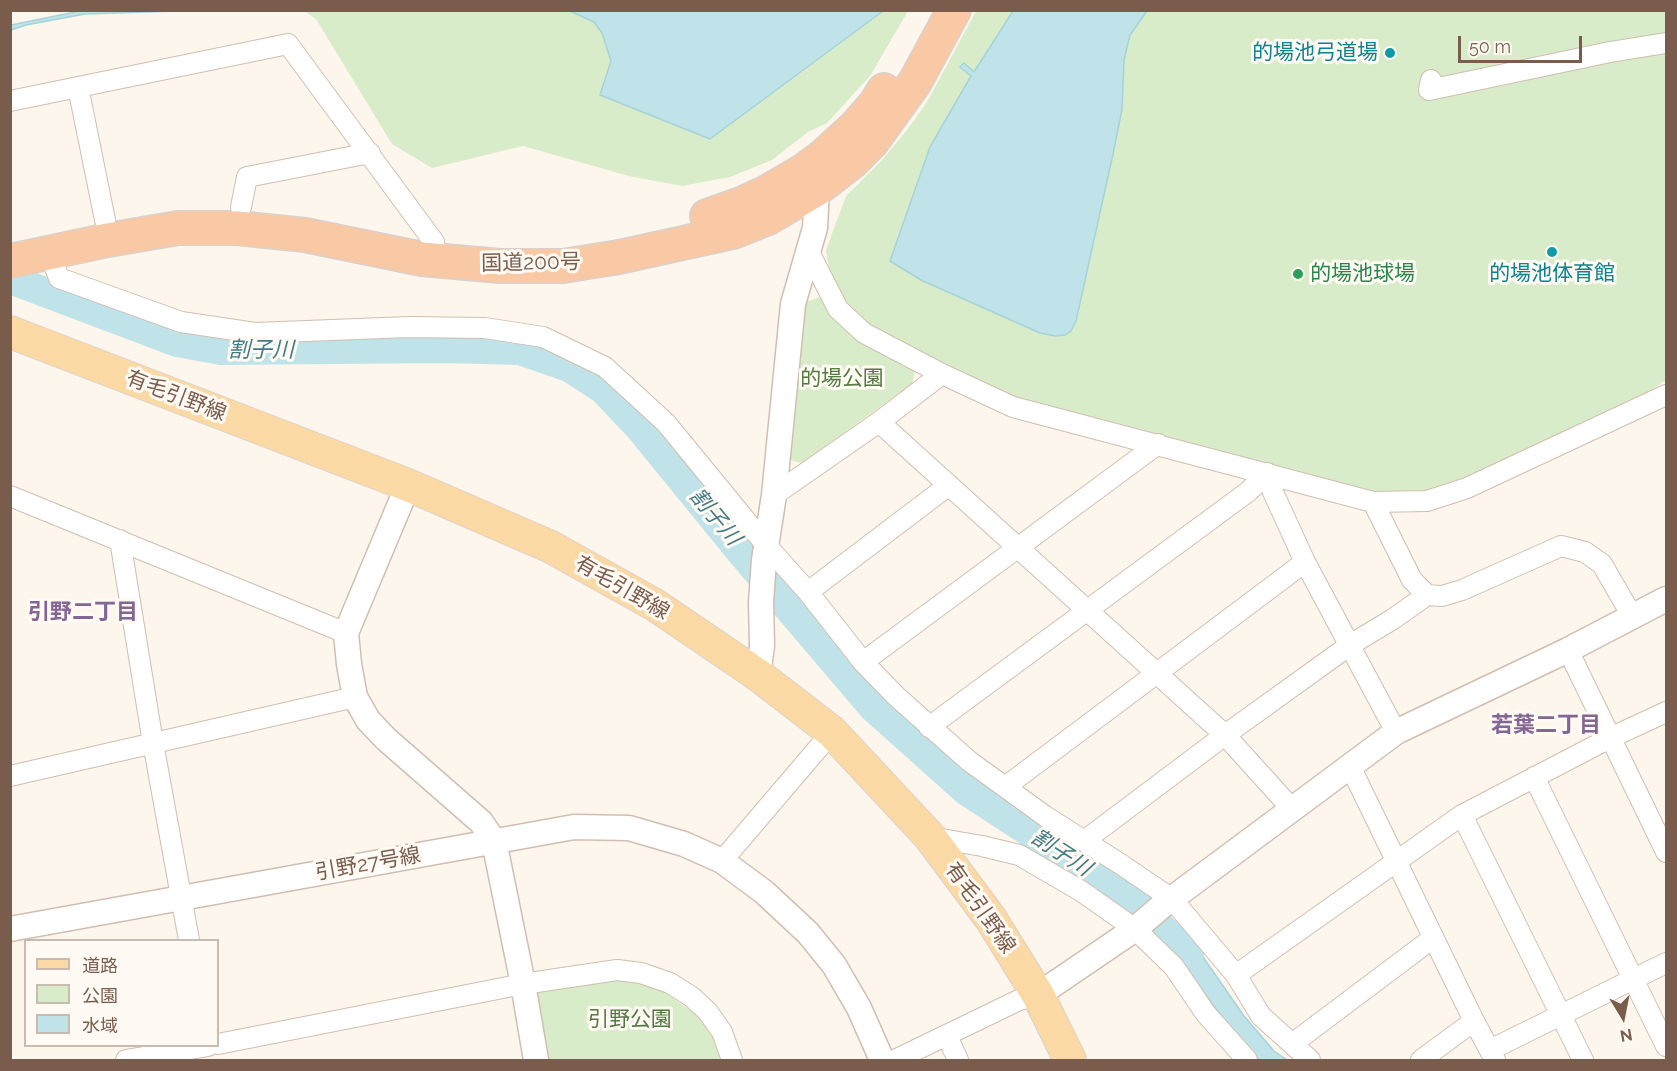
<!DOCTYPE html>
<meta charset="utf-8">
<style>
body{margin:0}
#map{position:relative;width:1677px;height:1071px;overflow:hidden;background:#fdf6ec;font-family:Raleway,"Noto Sans JP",sans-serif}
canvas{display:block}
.frame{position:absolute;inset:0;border:12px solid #7a5c4d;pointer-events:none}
.legend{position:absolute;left:24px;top:939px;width:195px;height:108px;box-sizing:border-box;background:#fffaf3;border:2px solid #cabbb1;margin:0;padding:8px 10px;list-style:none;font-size:18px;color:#7a5c4d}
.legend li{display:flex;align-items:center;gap:12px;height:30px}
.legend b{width:30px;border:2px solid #cabbb1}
.north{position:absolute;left:1593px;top:987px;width:60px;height:60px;-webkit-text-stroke:4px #fffaf3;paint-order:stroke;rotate:170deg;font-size:16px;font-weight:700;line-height:24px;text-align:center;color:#7a5c4d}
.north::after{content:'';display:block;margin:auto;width:21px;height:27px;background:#7a5c4d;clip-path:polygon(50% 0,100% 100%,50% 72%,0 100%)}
.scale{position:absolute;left:1458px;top:36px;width:124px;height:27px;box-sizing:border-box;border:3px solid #7a5c4d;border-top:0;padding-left:8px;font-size:18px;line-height:21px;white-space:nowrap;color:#7a5c4d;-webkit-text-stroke:4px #fffaf3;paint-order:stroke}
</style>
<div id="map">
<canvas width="1677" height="1071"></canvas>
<div class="frame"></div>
<ul class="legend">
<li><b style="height:8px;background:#fbd9a5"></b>道路</li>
<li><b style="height:16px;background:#d8ecc9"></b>公園</li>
<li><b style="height:16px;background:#bfe3e8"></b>水域</li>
</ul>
<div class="north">N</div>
<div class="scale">50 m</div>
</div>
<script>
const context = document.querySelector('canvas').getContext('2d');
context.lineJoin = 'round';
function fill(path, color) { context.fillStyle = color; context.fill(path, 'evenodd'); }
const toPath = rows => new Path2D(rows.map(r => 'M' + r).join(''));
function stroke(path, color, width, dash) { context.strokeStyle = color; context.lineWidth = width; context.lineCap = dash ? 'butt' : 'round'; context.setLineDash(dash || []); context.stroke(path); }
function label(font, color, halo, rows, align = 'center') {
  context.font = font + ' Raleway,"Noto Sans JP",sans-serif'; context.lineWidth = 6; context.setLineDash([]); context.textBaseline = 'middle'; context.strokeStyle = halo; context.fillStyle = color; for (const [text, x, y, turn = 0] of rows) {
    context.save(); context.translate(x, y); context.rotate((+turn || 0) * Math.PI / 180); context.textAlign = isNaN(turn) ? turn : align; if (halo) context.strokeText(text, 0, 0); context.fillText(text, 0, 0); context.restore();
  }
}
fill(toPath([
 [304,11,570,11,594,22,602,33,611,61,797,75,883,11,908,11,870,76,827,123,808,132,772,160,730,177,682,186,629,176,523,146,432,168,392,144,316,19],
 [976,11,1666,11,1666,380,1648,392,1467,478,1418,495,1377,496,1020,402,869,324,840,295,830,274,826,250,846,196,882,160,907,130,927,102],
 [820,297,839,323,878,350,915,371,912,384,802,463,790,460,806,302],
 [633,980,657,987,694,1013,713,1033,723,1060,549,1060,537,992,604,981]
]), '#d8ecc9');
const water = toPath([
 [80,11,80,10,178,11,85,14,26,25,11,30,11,25,16,24,80,11],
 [570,11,883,11,710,139,600,95,611,61,602,33,594,22,570,11],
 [1013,11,1147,11,1130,35,1124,60,1122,109,1113,154,1076,321,1071,331,1065,335,1055,336,1040,333,921,280,890,261,930,147,971,76,960,67,964,63,974,72,1013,11],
 [1169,920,1203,957,1244,1016,1274,1051,1287,1060,1259,1060,1245,1048,1179,959,1150,933,1169,920]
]);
fill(water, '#bfe3e8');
stroke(water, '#a5d3da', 1.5);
stroke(toPath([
 [10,279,177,342,221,350,445,348,520,350,569,367,603,389,640,428,742,553,873,707,967,791,1129,897,1189,954]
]), '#bfe3e8', 30);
const minor = toPath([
 [1431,80,1429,90,1610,52,1666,43],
 [78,87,105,220],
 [10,101,288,44,434,242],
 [241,207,247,177,370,153],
 [808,250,838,309,864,333,942,374,1013,407,1373,502,1427,501,1467,488,1666,395],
 [49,252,59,278,181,322,255,333,409,327,485,328,543,337,605,367,666,423,766,545,808,592,863,662,896,696,969,761,1045,816,1122,865,1172,899,1236,975,1261,1016,1310,1060],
 [879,422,1225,735,1292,809],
 [774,495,879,422,942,374],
 [10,496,346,633],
 [1373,502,1412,580,1427,595,1442,596,1462,590,1561,546,1585,552,1602,564,1632,616],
 [120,540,153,743,189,940],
 [808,592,949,485],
 [1568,650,1666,852],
 [863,662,1158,444],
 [929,727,1249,491,1267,473,1273,492,1305,562,1396,732],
 [1351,768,1474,1021,1495,1060],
 [10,776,355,697],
 [1534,777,1666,1046],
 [1005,787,1305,562],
 [1462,815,1583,1060],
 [930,837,982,846,1019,855,1081,891,1135,929,1174,967,1206,1014,1247,1060],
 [1084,841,1225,735,1350,645,1393,619,1427,595],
 [722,861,832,732],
 [1236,975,1462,815,1610,738,1666,712],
 [947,1036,958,1060],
 [218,1044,523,984,617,970,641,973,670,983,692,997,708,1012,722,1032,732,1060],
 [1292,1044,1433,938],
 [1490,1050,1666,963],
 [126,1060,208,1046],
 [895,1060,1019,1000,1038,995],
 [1421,1060,1474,1021]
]);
const tertiary = toPath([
 [408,485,346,633,349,664,355,697,368,720,386,739,481,822,494,841,523,984,536,1060],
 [758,675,762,646,761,602,764,560,774,495,793,304,815,228,817,189,811,180],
 [10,929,574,827,629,828,684,844,722,861,764,892,808,933,834,965,859,1008,882,1060],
 [1038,995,1135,929,1162,906,1396,732,1568,650,1666,599]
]);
const primary = toPath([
 [10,332,408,485,551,547,655,605,758,675,832,732,930,837,991,919,1038,995,1070,1060]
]);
const trunk = toPath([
 [707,216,741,204,767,192,803,171,822,157,855,127,876,103,884,90],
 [10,261,108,240,178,228,237,228,305,235,422,259,500,266,563,266,619,257,733,232,768,218,817,189,852,162,872,142,915,82,954,10]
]);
stroke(minor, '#d1beb0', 22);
stroke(tertiary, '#d1beb0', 27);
stroke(primary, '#dad1cd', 34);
stroke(trunk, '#dad1cd', 36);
stroke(minor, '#fff', 20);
stroke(tertiary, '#fff', 24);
stroke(primary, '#fbd9a5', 32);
stroke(trunk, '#f9c8a4', 33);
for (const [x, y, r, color] of [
 [1390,53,6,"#0f9aa8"],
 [1552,252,6,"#0f9aa8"],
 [1298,274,6,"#2e9e5b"]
]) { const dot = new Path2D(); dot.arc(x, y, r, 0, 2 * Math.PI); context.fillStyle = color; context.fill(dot); stroke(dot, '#fffaf3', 2); }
label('21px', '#0d838f', '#fffaf3', [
 ["的場池弓道場",1378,53],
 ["的場池体育館",1552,274,"center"]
], 'right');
label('21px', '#7a5c4d', '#fffaf3', [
 ["国道200号",531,263,-1],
 ["有毛引野線",176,396,21],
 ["有毛引野線",622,588,30],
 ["引野27号線",368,864,-10],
 ["有毛引野線",980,908,55]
]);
label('21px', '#27864d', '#fffaf3', [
 ["的場池球場",1310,274]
], 'left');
label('21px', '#537a41', '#fffaf3', [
 ["的場公園",842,379],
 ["引野公園",630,1020]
]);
label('italic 22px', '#437c86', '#fffaf3', [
 ["割子川",261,350],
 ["割子川",715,517,50],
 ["割子川",1061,853,33]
]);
label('bold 22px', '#846695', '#fffaf3', [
 ["引野二丁目",83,612],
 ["若葉二丁目",1546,725]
]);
</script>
